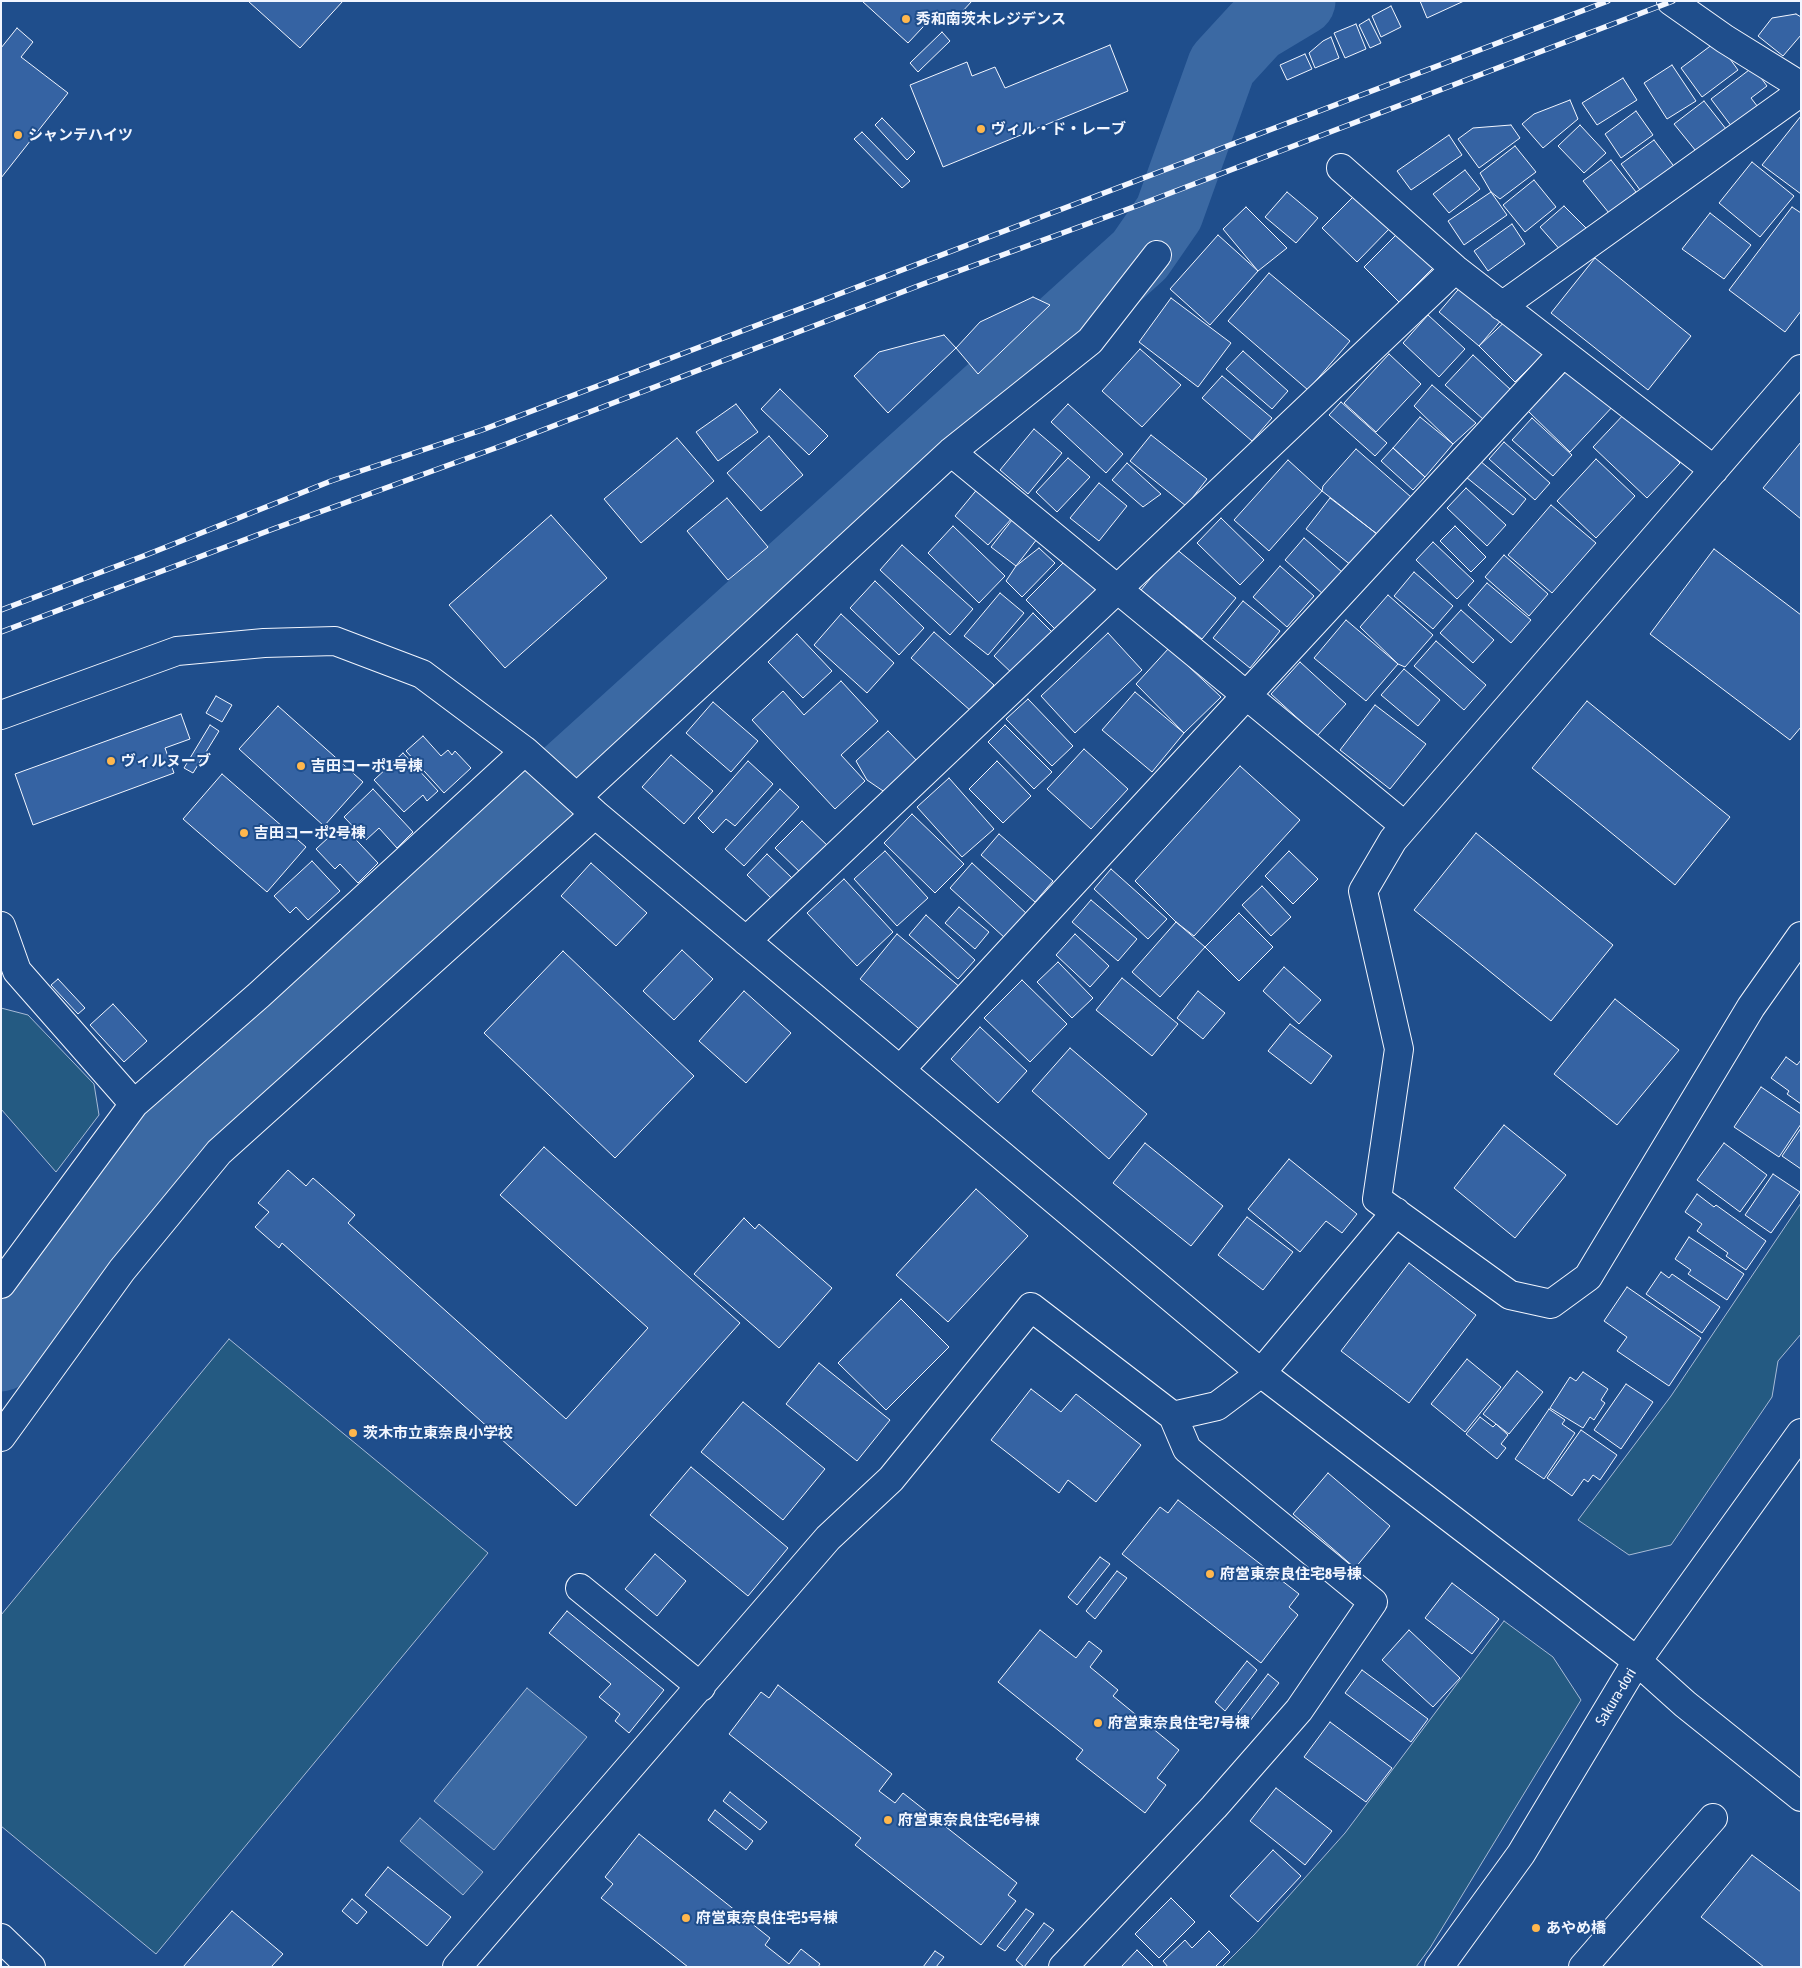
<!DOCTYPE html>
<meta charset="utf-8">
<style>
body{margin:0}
#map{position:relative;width:1802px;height:1968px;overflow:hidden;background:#1f4e8c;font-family:"Asap Condensed",sans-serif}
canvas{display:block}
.frame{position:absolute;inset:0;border:2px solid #f2f6ff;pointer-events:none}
</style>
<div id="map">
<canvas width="1802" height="1968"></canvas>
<div class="frame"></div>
</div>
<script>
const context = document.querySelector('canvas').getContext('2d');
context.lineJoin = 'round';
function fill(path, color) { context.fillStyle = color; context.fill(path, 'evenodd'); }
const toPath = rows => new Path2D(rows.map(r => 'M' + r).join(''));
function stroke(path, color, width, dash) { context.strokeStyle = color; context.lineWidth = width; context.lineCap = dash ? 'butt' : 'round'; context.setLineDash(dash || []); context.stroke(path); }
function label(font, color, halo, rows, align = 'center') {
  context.font = font + ' "Asap Condensed","Noto Sans JP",sans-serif'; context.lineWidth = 4; context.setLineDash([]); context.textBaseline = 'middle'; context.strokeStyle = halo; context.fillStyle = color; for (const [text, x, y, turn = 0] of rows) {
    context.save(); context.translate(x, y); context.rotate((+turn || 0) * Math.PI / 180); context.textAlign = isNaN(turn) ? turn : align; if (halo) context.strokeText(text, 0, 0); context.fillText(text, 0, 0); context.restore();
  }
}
const green = toPath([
 [1,1008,28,1015,94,1084,99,1115,56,1172,1,1109,1,1008],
 [1801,1203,1801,1334,1778,1361,1772,1397,1671,1545,1629,1555,1578,1520,1671,1396,1801,1203],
 [229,1339,488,1553,156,1954,1,1826,1,1615,229,1339],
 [1504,1621,1553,1657,1581,1700,1430,1948,1416,1967,1222,1967,1254,1935,1345,1833,1504,1621]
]);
fill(green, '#245a82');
stroke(green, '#a8bbd7', 1);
const water = toPath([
 [527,1688,587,1737,494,1850,434,1801,527,1688],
 [420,1818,483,1872,463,1895,400,1841,420,1818]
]);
fill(water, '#3b69a3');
stroke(water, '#a8bbd7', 1);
stroke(toPath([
 [1,1357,87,1240,172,1131,1140,255,1169,213,1222,65,1256,28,1301,1]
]), '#3b69a3', 69);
const building = toPath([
 [248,1,343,1,300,48,248,1],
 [862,1,972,1,950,25,936,13,908,43,862,1],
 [1420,1,1464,1,1427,18,1420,1],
 [1391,6,1401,27,1381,37,1372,16,1391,6],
 [1796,14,1801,17,1801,35,1783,56,1758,36,1772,18,1796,14],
 [1369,19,1381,43,1370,48,1359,25,1369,19],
 [1356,24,1366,49,1345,58,1334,33,1356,24],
 [17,28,33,42,21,57,68,93,1,178,1,48,17,28],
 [942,32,950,41,918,72,910,63,942,32],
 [1331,37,1339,58,1315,68,1309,53,1323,41,1331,37],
 [1717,41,1738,70,1702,97,1681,68,1717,41],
 [1110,45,1128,91,943,167,910,85,967,62,972,76,995,67,1005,88,1110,45],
 [1305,54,1312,69,1287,80,1280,65,1305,54],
 [1672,65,1696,101,1667,119,1644,83,1672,65],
 [1753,67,1767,86,1751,98,1761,111,1735,131,1711,99,1753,67],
 [1623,78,1637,100,1597,125,1582,103,1623,78],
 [1570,100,1578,119,1543,148,1522,124,1534,114,1570,100],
 [1704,101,1730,134,1700,156,1674,124,1704,101],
 [1636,111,1653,135,1621,158,1605,134,1636,111],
 [1801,116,1801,194,1762,165,1801,116],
 [882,118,915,152,907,160,875,125,882,118],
 [1511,125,1520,138,1479,168,1458,139,1473,128,1511,125],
 [1580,125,1606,153,1584,173,1558,146,1580,125],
 [862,132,910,181,902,188,854,139,862,132],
 [1449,135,1462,155,1411,190,1397,171,1449,135],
 [1654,140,1676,169,1643,194,1621,164,1654,140],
 [1515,146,1536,172,1500,199,1491,192,1480,173,1515,146],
 [1611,160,1636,192,1609,213,1583,181,1611,160],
 [1752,162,1794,196,1760,237,1719,203,1752,162],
 [1465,170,1480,189,1449,213,1433,194,1465,170],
 [1534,180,1556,207,1525,232,1503,205,1534,180],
 [1287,192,1318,218,1296,243,1265,217,1287,192],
 [1491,192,1507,215,1464,245,1448,221,1491,192],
 [1356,194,1390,228,1357,262,1322,228,1356,194],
 [1564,206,1587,229,1562,252,1540,227,1564,206],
 [1246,207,1287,248,1258,271,1223,229,1246,207],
 [1792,207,1801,213,1801,311,1785,332,1729,290,1792,207],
 [1710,213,1751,245,1724,279,1682,249,1710,213],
 [1512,224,1525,244,1488,271,1474,251,1512,224],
 [1402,229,1437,264,1399,302,1364,267,1402,229],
 [1218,235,1258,271,1210,325,1170,289,1218,235],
 [1595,258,1691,336,1648,390,1551,313,1595,258],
 [1269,273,1350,341,1308,390,1228,321,1269,273],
 [1463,284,1503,318,1479,346,1439,312,1463,284],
 [1033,297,1050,305,978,374,956,348,980,322,1033,297],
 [1171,298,1231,343,1198,387,1139,342,1171,298],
 [1428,315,1465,349,1439,377,1403,343,1428,315],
 [1512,315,1547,350,1515,382,1479,346,1512,315],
 [944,335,956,348,888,413,854,376,879,352,944,335],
 [1140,349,1181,385,1142,427,1102,391,1140,349],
 [1243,351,1288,391,1272,409,1226,369,1243,351],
 [1389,354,1421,384,1376,432,1344,403,1389,354],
 [1473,355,1511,390,1484,420,1445,385,1473,355],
 [1573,364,1615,404,1570,452,1528,411,1573,364],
 [1222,376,1272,418,1252,441,1202,398,1222,376],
 [1432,385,1476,423,1453,444,1414,406,1432,385],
 [780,389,828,436,809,455,761,409,780,389],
 [1341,402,1387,443,1375,456,1329,415,1341,402],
 [736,404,758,432,718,461,696,432,736,404],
 [1068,404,1123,454,1106,473,1051,422,1068,404],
 [1627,411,1680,463,1647,498,1593,447,1627,411],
 [1420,417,1453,444,1425,477,1393,448,1420,417],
 [1532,418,1572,455,1553,476,1512,440,1532,418],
 [1034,429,1062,453,1028,494,1000,470,1034,429],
 [1151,435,1207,479,1186,506,1130,461,1151,435],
 [769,436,803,475,761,511,727,473,769,436],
 [677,438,714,481,641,543,604,499,677,438],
 [1504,442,1550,483,1535,500,1489,459,1504,442],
 [1801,442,1801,519,1763,488,1801,442],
 [1393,448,1425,477,1413,490,1381,461,1393,448],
 [1356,449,1411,497,1377,534,1322,491,1323,486,1356,449],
 [1068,458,1090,477,1057,512,1036,492,1068,458],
 [1596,459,1635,496,1596,538,1557,501,1596,459],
 [1288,460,1322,491,1269,551,1234,520,1288,460],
 [1480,461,1526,499,1513,515,1466,477,1480,461],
 [1127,463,1161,494,1143,507,1112,480,1127,463],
 [1099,483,1127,506,1099,541,1070,518,1099,483],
 [979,487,1013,517,988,545,955,516,979,487],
 [1466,488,1506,525,1487,546,1447,508,1466,488],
 [727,498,768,547,728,580,687,531,727,498],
 [1330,498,1377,534,1352,566,1306,529,1330,498],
 [1551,505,1596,543,1552,593,1508,555,1551,505],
 [551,515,607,578,505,668,449,605,551,515],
 [1221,518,1264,560,1240,585,1197,543,1221,518],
 [1012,520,1037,539,1016,566,991,547,1012,520],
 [953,526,1005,576,979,603,928,553,953,526],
 [1455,526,1486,557,1471,572,1440,541,1455,526],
 [1304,538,1343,573,1324,595,1285,560,1304,538],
 [1433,542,1474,581,1457,599,1416,560,1433,542],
 [902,545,973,609,950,635,880,570,902,545],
 [1039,548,1055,563,1022,597,1006,581,1016,566,1039,548],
 [1175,548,1236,598,1202,639,1141,590,1175,548],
 [1714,549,1801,615,1801,727,1790,740,1650,634,1714,549],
 [1504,555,1548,594,1529,616,1485,577,1504,555],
 [1068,558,1101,591,1059,633,1026,600,1068,558],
 [1280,566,1314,596,1287,627,1253,597,1280,566],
 [1414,572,1453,606,1433,629,1394,596,1414,572],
 [875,581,924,628,899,655,850,608,875,581],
 [1487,583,1531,620,1511,643,1468,605,1487,583],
 [1000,593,1024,613,988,655,964,636,1000,593],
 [1388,595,1433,635,1405,667,1398,664,1360,627,1388,595],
 [1243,601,1280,631,1250,668,1213,638,1243,601],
 [1461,610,1494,640,1473,663,1440,633,1461,610],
 [1033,613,1054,634,1015,676,994,656,1033,613],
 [841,614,894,663,867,693,814,645,841,614],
 [1346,620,1398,664,1366,701,1314,658,1346,620],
 [934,632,994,685,971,711,911,658,934,632],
 [1108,633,1142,670,1075,733,1041,696,1108,633],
 [797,634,832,671,803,698,768,662,797,634],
 [1436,641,1486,685,1464,710,1414,666,1436,641],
 [1169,648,1221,697,1184,733,1136,684,1169,648],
 [1300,662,1346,704,1317,736,1271,694,1300,662],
 [1404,669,1440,700,1418,726,1381,695,1404,669],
 [841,681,878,721,841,755,865,781,835,809,752,720,783,691,804,715,841,681],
 [1135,692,1184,733,1152,772,1102,730,1135,692],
 [216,696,232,705,222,722,206,713,216,696],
 [1028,699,1073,746,1052,766,1006,719,1028,699],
 [1587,701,1730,817,1675,885,1532,768,1587,701],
 [713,702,758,741,731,772,686,733,713,702],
 [1375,705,1426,744,1390,789,1340,750,1375,705],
 [278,706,363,782,324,826,239,749,278,706],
 [181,714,190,739,165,748,174,773,33,825,15,774,181,714],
 [210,725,219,731,193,773,184,768,210,725],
 [1005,725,1052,772,1034,789,988,742,1005,725],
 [888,731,921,765,889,795,867,780,856,761,888,731],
 [423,736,441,756,448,750,452,755,455,751,471,768,444,793,406,751,423,736],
 [1084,749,1128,789,1091,829,1047,789,1084,749],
 [403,753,438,791,427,801,423,795,404,812,374,780,403,753],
 [671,755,713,791,684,824,642,787,671,755],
 [748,761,773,784,735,826,726,819,713,833,698,818,748,761],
 [997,761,1031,796,1003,823,969,789,997,761],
 [1240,766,1300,820,1194,936,1176,922,1135,881,1240,766],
 [222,774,306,847,267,892,183,819,222,774],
 [949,778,994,829,962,857,917,807,949,778],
 [373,789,413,832,397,848,379,828,366,840,344,817,373,789],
 [780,789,799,807,744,866,725,849,780,789],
 [912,814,964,864,935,893,884,843,912,814],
 [802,821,831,849,804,876,775,848,802,821],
 [342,825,378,863,358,883,340,864,335,869,316,849,342,825],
 [1476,833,1613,945,1551,1021,1414,910,1476,833],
 [999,834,1053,881,1035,902,981,855,999,834],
 [885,851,928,898,897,926,854,879,885,851],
 [1289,851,1318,879,1293,904,1265,876,1289,851],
 [767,854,792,878,772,899,747,875,767,854],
 [312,861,340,891,308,920,296,907,290,913,274,896,312,861],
 [591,863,647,913,616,946,561,896,591,863],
 [972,863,1027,914,1005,938,950,888,972,863],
 [1111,869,1167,919,1148,939,1094,889,1111,869],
 [844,879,893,932,857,966,807,913,844,879],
 [1262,886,1291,917,1271,936,1242,905,1262,886],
 [1091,900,1137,939,1118,961,1072,922,1091,900],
 [959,907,989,932,975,949,945,923,959,907],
 [1239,913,1273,947,1239,981,1205,947,1239,913],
 [926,915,975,960,958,979,909,935,926,915],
 [1176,922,1205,947,1160,997,1132,972,1176,922],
 [897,934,961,988,924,1033,860,979,897,934],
 [1075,934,1109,966,1090,987,1056,955,1075,934],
 [682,950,713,979,674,1020,643,991,682,950],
 [563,951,694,1076,615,1158,484,1033,563,951],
 [1058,962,1093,998,1072,1018,1037,982,1058,962],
 [1284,967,1321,1000,1299,1024,1263,991,1284,967],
 [1122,978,1178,1024,1152,1056,1096,1010,1122,978],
 [58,979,85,1008,78,1014,51,985,58,979],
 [1022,980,1067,1024,1030,1062,984,1018,1022,980],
 [744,991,791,1033,746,1083,699,1041,744,991],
 [1198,991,1225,1013,1203,1039,1177,1018,1198,991],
 [1615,999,1679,1050,1617,1125,1554,1074,1615,999],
 [113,1004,147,1041,124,1062,90,1025,113,1004],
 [1290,1024,1332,1056,1311,1084,1268,1051,1290,1024],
 [980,1027,1027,1071,998,1103,951,1059,980,1027],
 [1070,1048,1147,1114,1109,1159,1032,1091,1070,1048],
 [1786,1057,1797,1065,1801,1060,1801,1104,1787,1094,1789,1091,1771,1078,1786,1057],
 [1761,1087,1801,1114,1801,1124,1779,1157,1734,1127,1761,1087],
 [1504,1125,1566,1175,1515,1238,1454,1188,1504,1125],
 [1801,1128,1801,1169,1782,1156,1801,1128],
 [1145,1143,1223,1206,1191,1246,1113,1183,1145,1143],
 [1724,1143,1767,1175,1740,1212,1697,1180,1724,1143],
 [544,1147,740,1323,576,1506,282,1243,279,1248,255,1227,269,1212,258,1203,288,1170,306,1186,313,1178,355,1215,348,1223,566,1419,648,1328,500,1195,544,1147],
 [1289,1159,1357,1214,1342,1233,1326,1221,1300,1252,1248,1209,1289,1159],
 [1773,1174,1800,1192,1771,1233,1745,1215,1773,1174],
 [976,1189,1028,1236,948,1322,896,1275,976,1189],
 [1697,1194,1714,1207,1716,1205,1766,1241,1746,1270,1726,1256,1728,1253,1697,1231,1702,1224,1685,1212,1697,1194],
 [1247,1217,1293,1252,1263,1290,1218,1255,1247,1217],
 [744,1218,755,1229,759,1224,832,1288,779,1348,694,1274,744,1218],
 [1689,1237,1744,1274,1727,1300,1688,1274,1691,1270,1675,1259,1689,1237],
 [1409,1263,1476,1315,1409,1403,1341,1351,1409,1263],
 [1661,1272,1669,1278,1672,1274,1720,1307,1702,1333,1646,1294,1661,1272],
 [1627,1287,1701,1338,1669,1386,1617,1351,1627,1337,1604,1321,1627,1287],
 [901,1299,949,1347,886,1410,838,1363,901,1299],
 [1467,1359,1501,1387,1465,1432,1431,1404,1467,1359],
 [819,1363,890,1420,857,1461,786,1404,819,1363],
 [1517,1371,1543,1392,1509,1434,1483,1414,1517,1371],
 [1583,1372,1608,1389,1601,1400,1605,1403,1594,1420,1590,1417,1583,1428,1550,1408,1570,1377,1576,1381,1583,1372],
 [1626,1384,1653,1402,1621,1449,1594,1430,1626,1384],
 [1031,1389,1061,1412,1076,1394,1141,1445,1096,1502,1068,1480,1059,1493,991,1440,1031,1389],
 [743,1402,825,1469,783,1520,701,1452,743,1402],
 [1549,1409,1565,1420,1562,1424,1575,1433,1544,1479,1515,1459,1549,1409],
 [1480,1417,1493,1427,1496,1424,1508,1435,1501,1444,1506,1448,1497,1459,1466,1434,1480,1417],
 [1581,1430,1617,1455,1600,1480,1593,1475,1588,1482,1584,1479,1572,1496,1547,1478,1581,1430],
 [691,1467,788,1548,748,1596,650,1515,691,1467],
 [1328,1473,1390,1526,1355,1568,1293,1514,1328,1473],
 [1178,1500,1299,1594,1289,1607,1298,1615,1261,1663,1122,1554,1160,1507,1168,1513,1178,1500],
 [655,1554,686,1581,657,1616,625,1589,655,1554],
 [1100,1557,1110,1564,1077,1605,1068,1597,1100,1557],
 [1117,1571,1127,1578,1095,1619,1086,1611,1117,1571],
 [1452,1583,1499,1619,1472,1654,1425,1618,1452,1583],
 [567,1611,664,1690,629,1733,615,1721,620,1714,599,1697,611,1684,549,1633,567,1611],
 [1040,1630,1076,1658,1089,1641,1102,1651,1090,1667,1118,1690,1113,1696,1179,1750,1157,1778,1166,1785,1145,1813,1076,1759,1083,1750,998,1682,1040,1630],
 [1409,1630,1460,1678,1433,1707,1382,1660,1409,1630],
 [1247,1661,1257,1670,1225,1711,1215,1702,1247,1661],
 [1362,1670,1428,1719,1411,1742,1345,1693,1362,1670],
 [1268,1674,1279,1683,1246,1726,1235,1717,1268,1674],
 [778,1685,892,1774,879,1791,895,1803,903,1793,1017,1883,1008,1895,1016,1901,981,1945,855,1845,861,1838,729,1734,761,1692,769,1698,778,1685],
 [1330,1722,1392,1768,1366,1802,1304,1757,1330,1722],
 [1276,1788,1332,1831,1305,1865,1250,1821,1276,1788],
 [730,1792,767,1822,760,1830,723,1801,730,1792],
 [715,1810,753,1841,746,1850,708,1820,715,1810],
 [639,1834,770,1938,765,1945,789,1964,801,1949,820,1964,818,1967,688,1967,601,1898,613,1884,605,1877,639,1834],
 [1273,1850,1301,1876,1258,1922,1230,1896,1273,1850],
 [1752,1855,1801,1892,1801,1967,1764,1967,1701,1917,1752,1855],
 [388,1867,451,1917,427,1946,365,1895,388,1867],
 [1171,1898,1195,1922,1159,1958,1135,1934,1171,1898],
 [352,1899,367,1912,357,1924,342,1911,352,1899],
 [1026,1909,1034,1914,1005,1951,997,1946,1026,1909],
 [232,1911,283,1954,271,1967,183,1967,232,1911],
 [1044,1923,1054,1930,1024,1967,1016,1960,1044,1923],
 [1209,1931,1230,1952,1215,1967,1168,1967,1163,1961,1185,1940,1192,1948,1209,1931],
 [1137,1950,1154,1967,1121,1967,1137,1950],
 [935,1951,944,1957,936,1967,923,1967,935,1951]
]);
fill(building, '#3563a3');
stroke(building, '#f2f6ff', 1);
const minor = toPath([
 [1671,1,1725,39,1801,86],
 [1341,168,1455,269,1714,470],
 [1502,306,1801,92],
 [1801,369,1393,840,1363,891,1399,1049,1377,1199,1510,1295,1551,1304,1588,1277,1751,1007,1801,936],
 [951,452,1405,826],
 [1,715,177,651,264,643,335,641,422,674,525,751,595,814,1261,1373,1637,1661,1685,1704,1801,1797],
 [577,797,951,452,1090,341,1157,255],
 [1,926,17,971,134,1104],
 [746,941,1455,269],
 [900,1070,1563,353],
 [1,1284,134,1104,259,995,525,751],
 [1173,1416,1217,1406,1261,1373,1396,1212],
 [1,1437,122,1270,219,1152,595,814],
 [580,1588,701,1687],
 [1,1938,31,1967],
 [457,1967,828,1538,891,1479,1031,1307,1173,1416,1187,1449,1373,1602,1299,1710,1214,1807,1063,1967],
 [1439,1967,1521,1854,1637,1661,1801,1433],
 [1583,1967,1713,1818]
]);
stroke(minor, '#f2f6ff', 30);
stroke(minor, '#1f4e8c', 28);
const rail = toPath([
 [1,610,146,555,331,481,482,430,1608,1],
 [1,632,273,529,501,446,923,284,1139,205,1673,1]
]);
stroke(rail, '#f2f6ff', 5.5);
stroke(rail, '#1f4e8c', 4, [11]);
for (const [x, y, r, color] of [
 [906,19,5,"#ffb74d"],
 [981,129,5,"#ffb74d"],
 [18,135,5,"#ffb74d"],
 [111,761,5,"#ffb74d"],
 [301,766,5,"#ffb74d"],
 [244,833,5,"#ffb74d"],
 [353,1433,5,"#ffb74d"],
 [1210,1574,5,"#ffb74d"],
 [1098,1723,5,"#ffb74d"],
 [888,1820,5,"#ffb74d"],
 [686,1918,5,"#ffb74d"],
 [1536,1928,5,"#ffb74d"]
]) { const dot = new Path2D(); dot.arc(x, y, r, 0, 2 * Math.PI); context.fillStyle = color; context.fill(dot); stroke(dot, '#1f4e8c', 2); }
label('bold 15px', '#f2f6ff', '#1f4e8c', [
 ["秀和南茨木レジデンス",916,19],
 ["ヴィル・ド・レーブ",991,129],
 ["シャンテハイツ",28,135],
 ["ヴィルヌーブ",121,761],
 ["吉田コーポ1号棟",311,766],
 ["吉田コーポ2号棟",254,833],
 ["茨木市立東奈良小学校",363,1433],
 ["府営東奈良住宅8号棟",1220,1574],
 ["府営東奈良住宅7号棟",1108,1723],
 ["府営東奈良住宅6号棟",898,1820],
 ["府営東奈良住宅5号棟",696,1918],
 ["あやめ橋",1546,1928]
], 'left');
label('15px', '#f2f6ff', '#1f4e8c', [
 ["Sakura-dori",1616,1697,-59]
]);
</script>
